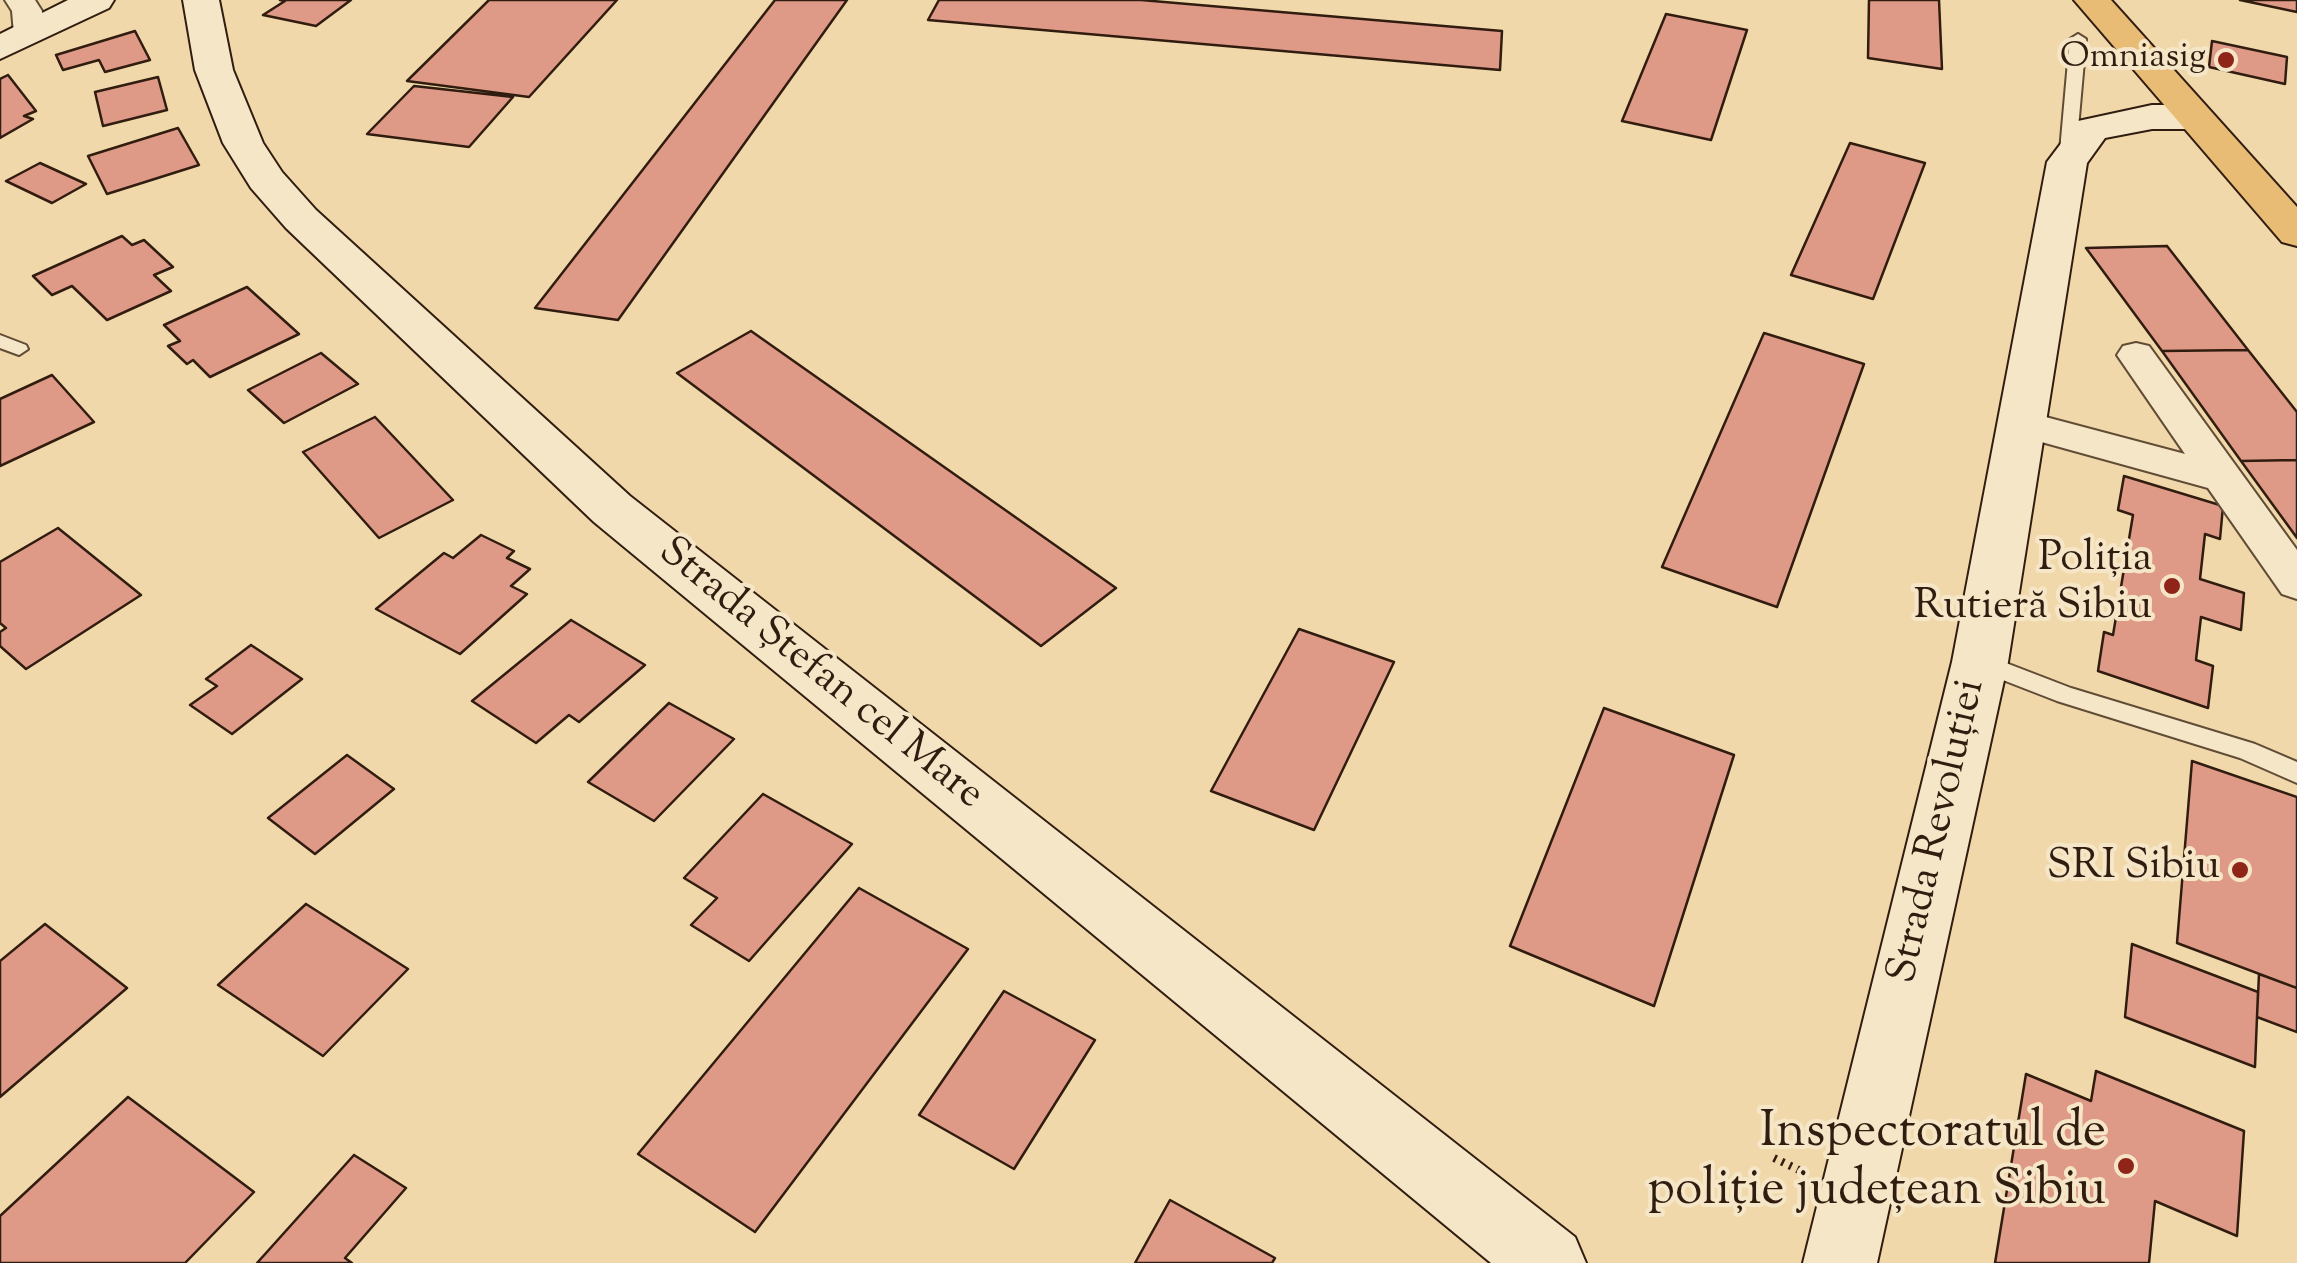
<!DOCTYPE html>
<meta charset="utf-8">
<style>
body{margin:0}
canvas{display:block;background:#f1d8aa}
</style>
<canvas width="2297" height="1263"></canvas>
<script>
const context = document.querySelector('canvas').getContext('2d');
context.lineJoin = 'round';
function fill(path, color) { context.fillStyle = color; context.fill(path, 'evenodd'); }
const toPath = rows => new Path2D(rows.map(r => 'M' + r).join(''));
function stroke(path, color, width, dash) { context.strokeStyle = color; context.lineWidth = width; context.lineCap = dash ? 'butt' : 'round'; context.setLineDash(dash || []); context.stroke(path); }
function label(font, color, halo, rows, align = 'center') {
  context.font = font + ' "Sorts Mill Goudy",serif'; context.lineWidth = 8; context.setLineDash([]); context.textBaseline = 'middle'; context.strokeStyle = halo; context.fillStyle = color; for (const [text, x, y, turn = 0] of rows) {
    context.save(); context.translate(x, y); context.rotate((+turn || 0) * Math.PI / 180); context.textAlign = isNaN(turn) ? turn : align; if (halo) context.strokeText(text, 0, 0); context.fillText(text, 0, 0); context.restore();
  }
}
const building = toPath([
 [280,0,351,0,316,26,263,15,285,1,280,0],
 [489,0,617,0,529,97,407,81,489,0],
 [775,0,847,0,618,320,535,308,775,0],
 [939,0,1141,0,1502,31,1500,70,928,20,939,0],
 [1869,0,1939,0,1942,69,1868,58,1869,0],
 [2240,0,2297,0,2297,12,2240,0],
 [1666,14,1747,30,1711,140,1622,121,1666,14],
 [135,31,150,60,105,72,99,60,63,70,56,55,135,31],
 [2212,41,2287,57,2285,84,2209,67,2212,41],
 [8,75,36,111,24,116,33,119,0,138,0,79,8,75],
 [158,77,167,110,103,126,95,92,158,77],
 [414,86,513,97,469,147,367,134,414,86],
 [178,128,199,165,107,194,88,156,178,128],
 [1850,143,1925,163,1873,299,1791,275,1850,143],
 [40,163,86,184,52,203,6,181,40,163],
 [122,236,132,245,144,240,173,267,154,275,171,291,107,320,72,286,52,295,33,276,122,236],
 [2167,246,2248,350,2162,351,2086,248,2167,246],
 [247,287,299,334,210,377,193,360,187,364,168,346,180,341,164,325,247,287],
 [751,331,1116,588,1041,646,677,373,751,331],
 [1764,333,1864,364,1777,607,1662,567,1764,333],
 [2248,350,2297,412,2297,460,2241,461,2162,351,2248,350],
 [321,353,358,384,284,423,248,390,321,353],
 [52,375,94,422,0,466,0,399,52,375],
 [375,417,453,500,379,538,303,452,375,417],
 [2297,460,2297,538,2241,461,2297,460],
 [2124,476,2223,506,2220,539,2205,534,2200,579,2244,593,2241,630,2201,617,2196,660,2213,666,2208,708,2098,671,2104,632,2113,635,2133,515,2118,510,2124,476],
 [58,528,141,595,26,669,0,646,0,632,6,628,0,623,0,562,58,528],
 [481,535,514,551,507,558,530,569,511,586,527,594,460,654,376,609,444,553,453,558,481,535],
 [571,620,645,665,579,722,569,715,536,743,472,701,571,620],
 [1299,629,1394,662,1314,830,1211,791,1299,629],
 [251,645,302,679,232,734,190,705,217,686,206,679,251,645],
 [669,703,734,739,654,821,588,782,669,703],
 [1604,708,1734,755,1654,1006,1510,946,1604,708],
 [347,755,394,789,315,854,268,818,347,755],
 [2192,761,2297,797,2297,988,2177,943,2192,761],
 [763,794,852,844,749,961,691,925,717,898,684,878,763,794],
 [859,888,968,949,755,1232,638,1154,859,888],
 [306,904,408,969,323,1056,218,985,306,904],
 [45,924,127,988,0,1097,0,961,45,924],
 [2132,944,2258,992,2255,1067,2125,1017,2132,944],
 [2259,974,2297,988,2297,1032,2257,1017,2259,974],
 [1004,991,1095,1040,1014,1169,919,1115,1004,991],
 [2096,1071,2244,1131,2237,1236,2155,1201,2149,1263,1995,1263,2026,1074,2091,1101,2096,1071],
 [128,1097,254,1192,185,1263,0,1263,0,1216,128,1097],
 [354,1155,406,1188,345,1258,352,1263,257,1263,354,1155],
 [1170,1200,1275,1258,1272,1263,1135,1263,1170,1200]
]);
fill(building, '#df9a87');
stroke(building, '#311d10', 2.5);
const service = toPath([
 [2078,34,2086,39,2075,162,2067,167,2059,162,2070,39,2078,34],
 [0,335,26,345,28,349,19,355,0,348,0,335],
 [1980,653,2071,688,2255,744,2297,762,2297,783,2240,758,2057,701,1972,668,1969,662,1972,656,1980,653]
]);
const minor = toPath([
 [5,0,35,0,42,11,44,34,40,40,18,40,14,34,12,11,5,0],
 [2136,343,2149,346,2297,550,2297,599,2282,594,2208,488,2009,433,2003,424,2009,415,2023,411,2185,454,2117,355,2123,346,2136,343]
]);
const secondary = toPath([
 [68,0,114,0,109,8,0,59,0,34,68,0],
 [183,0,219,0,233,70,263,143,282,172,316,210,630,496,1575,1237,1586,1263,1491,1263,594,522,286,228,251,188,223,143,195,70,183,0],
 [2152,105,2193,105,2207,109,2213,117,2207,125,2193,129,2152,129,2105,138,2087,163,2008,662,1877,1263,1803,1263,1952,662,2047,162,2078,121,2152,105]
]);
const primary = toPath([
 [2074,0,2111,0,2297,207,2297,246,2282,242,2074,0]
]);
stroke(service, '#614c36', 4);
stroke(minor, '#614c36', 4);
stroke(secondary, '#311d10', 4);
stroke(primary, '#311d10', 4);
stroke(toPath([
 [1774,1158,1799,1170]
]), '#311d10', 8, [2.5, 6]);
fill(service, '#f6e6c8');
fill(minor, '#f6e6c8');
fill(secondary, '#f6e6c8');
fill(primary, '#e8bc75');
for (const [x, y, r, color] of [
 [2226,60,10,"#8f2418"],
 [2172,586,10,"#8f2418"],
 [2240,870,10,"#8f2418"],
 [2126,1166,10,"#8f2418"]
]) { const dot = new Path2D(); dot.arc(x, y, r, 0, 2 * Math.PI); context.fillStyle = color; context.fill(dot); stroke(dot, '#f6e6c8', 4); }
label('35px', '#311d10', '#f6e6c8', [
 ["Omniasig",2206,60]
], 'right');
label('42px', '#311d10', '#f6e6c8', [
 ["Poliția",2152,562],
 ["Rutieră Sibiu",2152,610],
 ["SRI Sibiu",2220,870]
], 'right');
label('42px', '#311d10', '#f6e6c8', [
 ["Strada Ștefan cel Mare",819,676,39],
 ["Strada Revoluției",1940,832,-77]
]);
label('50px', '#311d10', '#f6e6c8', [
 ["Inspectoratul de",2106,1137],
 ["poliție județean Sibiu",2106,1195]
], 'right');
</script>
